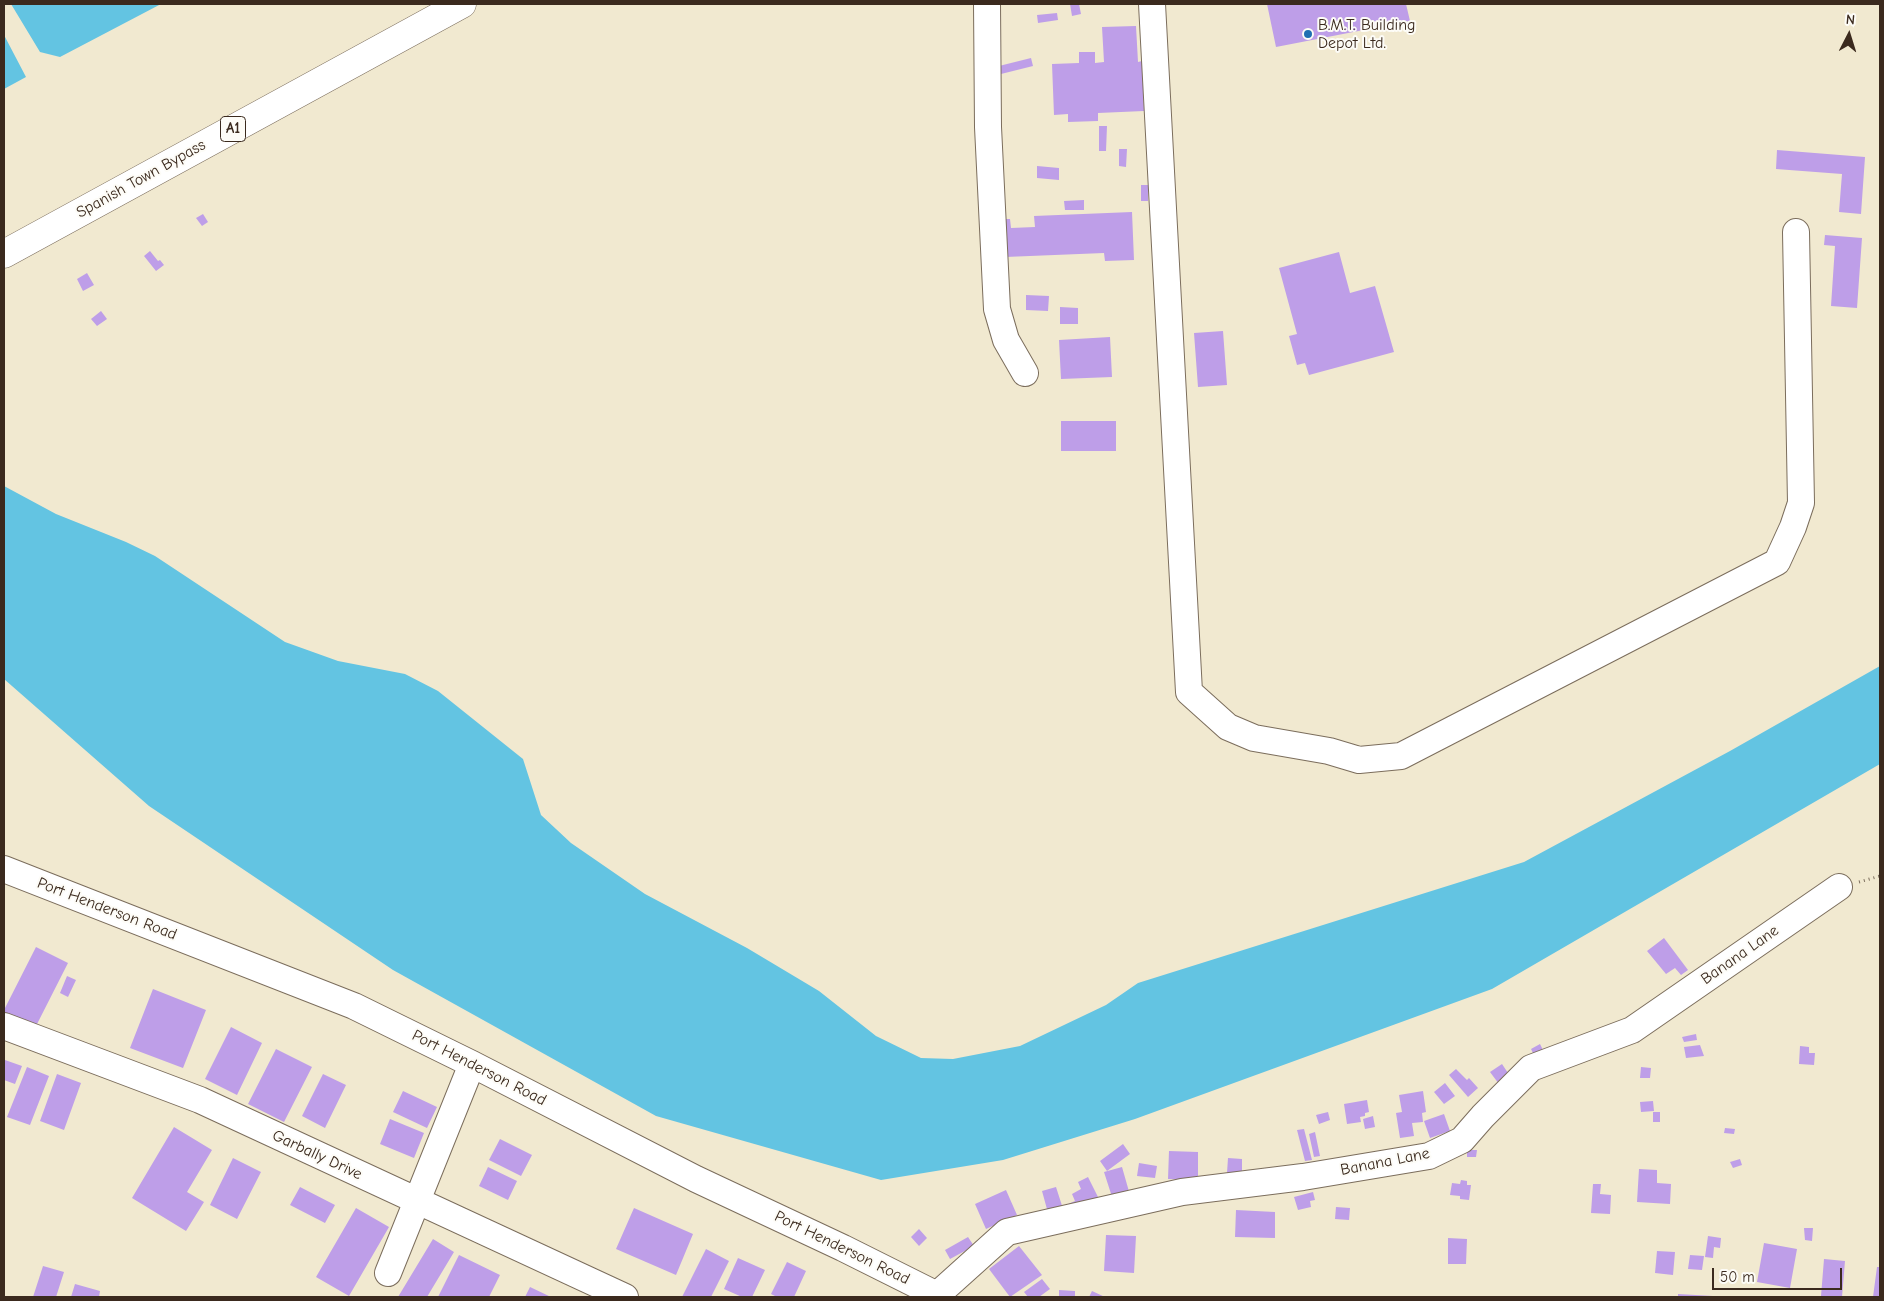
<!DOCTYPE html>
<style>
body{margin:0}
#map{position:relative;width:1884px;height:1301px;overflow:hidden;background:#f1e9d0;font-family:"Comic Neue",sans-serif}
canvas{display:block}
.frame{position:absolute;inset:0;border:5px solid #3b2a1e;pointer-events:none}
.north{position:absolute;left:1824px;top:10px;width:50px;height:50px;-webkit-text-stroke:4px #fdfcf7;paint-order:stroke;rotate:5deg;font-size:14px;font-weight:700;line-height:20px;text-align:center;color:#3b2a1e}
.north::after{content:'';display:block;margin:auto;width:18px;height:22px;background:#3b2a1e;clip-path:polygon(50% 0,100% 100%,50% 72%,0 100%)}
.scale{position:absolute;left:1712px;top:1268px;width:130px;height:22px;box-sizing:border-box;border:2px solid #3b2a1e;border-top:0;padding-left:6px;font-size:15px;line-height:18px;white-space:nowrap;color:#3b2a1e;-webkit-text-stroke:4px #fdfcf7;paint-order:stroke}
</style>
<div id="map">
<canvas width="1884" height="1301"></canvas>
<div class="frame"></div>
<div class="north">N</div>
<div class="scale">50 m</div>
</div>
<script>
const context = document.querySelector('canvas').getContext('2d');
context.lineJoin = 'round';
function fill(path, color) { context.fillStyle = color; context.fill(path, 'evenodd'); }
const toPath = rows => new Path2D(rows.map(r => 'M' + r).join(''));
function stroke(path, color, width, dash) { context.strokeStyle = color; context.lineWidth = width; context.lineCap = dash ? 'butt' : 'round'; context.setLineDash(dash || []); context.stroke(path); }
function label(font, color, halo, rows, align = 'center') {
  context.font = font + ' "Comic Neue",sans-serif'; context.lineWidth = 4; context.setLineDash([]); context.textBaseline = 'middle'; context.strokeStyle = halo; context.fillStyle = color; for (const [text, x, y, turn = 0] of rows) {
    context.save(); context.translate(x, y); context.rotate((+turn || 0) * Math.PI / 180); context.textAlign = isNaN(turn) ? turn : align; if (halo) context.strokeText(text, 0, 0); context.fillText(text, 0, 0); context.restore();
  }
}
fill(toPath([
 [11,4,161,4,60,57,40,52],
 [4,35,26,77,4,89],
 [4,486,56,514,126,542,155,556,285,642,338,661,405,674,438,691,523,759,541,815,571,843,645,894,747,948,819,991,876,1036,921,1058,953,1059,1020,1046,1106,1005,1138,983,1524,862,1730,751,1880,666,1880,764,1492,989,1135,1119,1003,1160,881,1180,656,1116,393,970,149,806,4,679]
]), '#63c4e2');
fill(toPath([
 [1070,4,1079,4,1081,14,1072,16],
 [1267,4,1406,4,1410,21,1276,47],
 [1057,13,1058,20,1038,23,1037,15],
 [1136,26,1138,62,1142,61,1144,111,1098,113,1098,121,1068,122,1068,114,1054,115,1052,64,1079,63,1079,52,1095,52,1095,63,1104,62,1102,27],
 [1031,58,1033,66,1001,74,999,66],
 [1099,126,1107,126,1106,151,1099,151],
 [1119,149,1127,149,1126,167,1119,166],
 [1777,150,1865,157,1861,214,1839,212,1842,174,1776,169],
 [1037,166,1059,168,1059,180,1037,178],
 [1141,185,1148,185,1148,201,1141,201],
 [1084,200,1084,210,1065,210,1064,201],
 [1132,212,1134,260,1105,261,1104,253,1005,257,1003,219,1010,219,1011,228,1035,227,1034,216],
 [203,214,208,222,202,226,196,218],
 [1825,235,1862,238,1857,308,1831,306,1835,246,1824,245],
 [150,251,158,261,160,260,164,265,156,271,144,256],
 [1339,252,1350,293,1375,286,1394,352,1309,375,1305,363,1297,365,1289,336,1297,334,1279,268],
 [87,273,94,285,83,291,77,279],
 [1026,295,1049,296,1048,311,1026,310],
 [1060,307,1078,308,1078,324,1060,324],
 [101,311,107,319,97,326,91,319],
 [1223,331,1227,385,1198,387,1194,333],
 [1110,337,1112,377,1061,379,1059,340],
 [1061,421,1116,421,1116,451,1061,451],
 [1664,938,1688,970,1681,975,1675,968,1666,974,1647,951],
 [36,947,68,963,34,1030,4,1015,4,1010],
 [67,976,76,980,68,997,60,993],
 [153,989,206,1010,183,1068,130,1048],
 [231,1027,262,1043,237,1095,205,1079],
 [1696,1034,1697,1040,1684,1042,1682,1037],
 [1540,1044,1545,1054,1536,1059,1531,1049],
 [1700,1045,1704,1056,1686,1058,1684,1047],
 [1800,1046,1809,1047,1809,1053,1815,1053,1814,1065,1799,1064],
 [276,1049,312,1067,284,1122,248,1104],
 [5,1060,22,1066,15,1084,4,1080],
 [1502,1064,1510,1076,1499,1084,1490,1072],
 [27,1067,49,1076,30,1125,7,1117],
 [1641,1067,1651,1068,1650,1078,1640,1078],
 [1456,1069,1467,1080,1469,1078,1478,1088,1468,1097,1449,1075],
 [57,1074,81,1083,64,1130,40,1121],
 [323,1074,346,1085,325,1128,302,1116],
 [1445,1083,1455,1096,1444,1104,1434,1092],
 [403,1091,437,1107,427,1128,393,1112],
 [1423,1091,1426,1112,1422,1113,1423,1122,1412,1123,1414,1136,1400,1138,1396,1113,1402,1112,1399,1095],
 [1367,1100,1369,1112,1365,1113,1365,1116,1360,1117,1361,1122,1347,1124,1344,1104],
 [1653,1101,1654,1111,1641,1112,1640,1102],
 [1328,1112,1330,1120,1319,1124,1316,1115],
 [1653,1112,1660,1112,1660,1122,1653,1122],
 [1444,1114,1450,1131,1430,1138,1424,1121],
 [1373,1116,1375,1127,1365,1129,1363,1119],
 [390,1119,424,1133,414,1158,380,1144],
 [174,1127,212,1150,187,1192,204,1202,186,1231,132,1198],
 [1725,1128,1735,1129,1734,1134,1724,1133],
 [1304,1129,1312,1160,1305,1161,1297,1130],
 [1315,1132,1320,1156,1314,1157,1309,1134],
 [500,1139,532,1155,521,1176,489,1160],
 [1123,1144,1130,1154,1107,1171,1100,1161],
 [1467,1150,1477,1150,1476,1157,1467,1157],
 [1169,1151,1198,1152,1198,1180,1168,1179],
 [233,1158,261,1172,237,1219,210,1205],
 [1228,1158,1242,1159,1242,1173,1227,1173],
 [1740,1159,1742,1165,1733,1168,1730,1162],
 [1139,1163,1157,1166,1155,1178,1137,1176],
 [488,1167,517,1181,508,1200,479,1186],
 [1122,1167,1130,1195,1113,1200,1104,1172],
 [1639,1169,1657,1170,1657,1183,1671,1184,1670,1204,1637,1202],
 [1088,1177,1100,1201,1070,1215,1066,1205,1075,1201,1072,1194,1081,1189,1078,1182],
 [1461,1180,1467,1181,1467,1185,1471,1185,1469,1200,1460,1199,1460,1196,1450,1195,1452,1183,1460,1184],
 [1593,1184,1601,1184,1600,1194,1611,1195,1610,1214,1591,1213],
 [300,1187,335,1205,325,1223,290,1205],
 [1056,1187,1065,1215,1050,1220,1042,1191],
 [1006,1190,1017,1215,986,1229,975,1204],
 [1313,1192,1315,1200,1310,1201,1311,1207,1298,1210,1294,1197],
 [1336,1207,1350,1208,1349,1220,1335,1219],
 [356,1208,389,1227,349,1296,316,1277],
 [634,1208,693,1234,676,1275,616,1249],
 [1236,1210,1275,1212,1275,1238,1235,1237],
 [1804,1228,1813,1228,1812,1241,1805,1240],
 [919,1229,927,1238,919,1246,911,1237],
 [1106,1235,1136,1236,1134,1273,1104,1271],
 [1708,1236,1721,1238,1720,1248,1714,1247,1713,1258,1705,1257],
 [968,1237,974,1246,950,1259,945,1250],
 [1448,1238,1467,1239,1466,1264,1448,1264],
 [433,1239,454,1252,427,1297,398,1297],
 [1764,1243,1797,1249,1790,1288,1757,1282],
 [1019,1246,1042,1275,1010,1297,989,1269],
 [706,1249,729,1261,711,1297,682,1297],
 [1657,1251,1675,1252,1673,1275,1655,1273],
 [459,1255,500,1275,489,1297,438,1297],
 [1690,1255,1704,1256,1702,1270,1688,1269],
 [738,1258,765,1270,752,1297,742,1297,724,1289],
 [1824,1259,1845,1261,1842,1297,1821,1296],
 [787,1262,806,1271,794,1297,777,1297,771,1294],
 [43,1266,64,1272,56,1297,33,1297],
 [1877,1267,1880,1267,1880,1297,1873,1297],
 [1042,1279,1050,1289,1039,1297,1028,1297,1024,1292],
 [75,1284,100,1291,99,1297,71,1297],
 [530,1287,551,1297,525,1297],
 [1059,1290,1075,1291,1075,1297,1059,1297],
 [1092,1291,1105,1297,1089,1297],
 [1678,1294,1713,1296,1713,1297,1678,1297]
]), '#be9ee8');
const minor = toPath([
 [987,4,988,127,997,309,1006,340,1025,373],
 [1152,4,1189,692,1228,727,1254,738,1329,751,1359,760,1401,756,1777,562,1793,527,1801,503,1796,232],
 [4,869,354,1006,472,1064,696,1179,843,1248,941,1297],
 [4,1026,200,1100,625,1297],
 [388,1273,472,1064],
 [937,1295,1007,1232,1182,1192,1303,1177,1429,1156,1462,1140,1483,1116,1531,1068,1632,1030,1839,887]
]);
const major = toPath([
 [4,254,462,4]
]);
stroke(minor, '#7b6d5c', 28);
stroke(major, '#7b6d5c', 29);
stroke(toPath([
 [1859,882,1880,876]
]), '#7b6d5c', 3, [1, 4]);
stroke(minor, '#fff', 26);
stroke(major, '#fff', 28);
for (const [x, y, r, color] of [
 [1308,34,5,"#1f6fb2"]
]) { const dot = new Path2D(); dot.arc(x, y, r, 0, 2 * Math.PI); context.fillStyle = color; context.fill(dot); stroke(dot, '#fdfcf7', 2); }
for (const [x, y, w] of [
 [233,129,25]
]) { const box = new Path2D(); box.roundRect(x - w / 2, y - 12.5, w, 25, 4); context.fillStyle = '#fdfcf7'; context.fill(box); stroke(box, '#3b2a1e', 1); }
label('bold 15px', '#3b2a1e', null, [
 ["A1",233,129]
]);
label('16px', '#3b2a1e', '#fdfcf7', [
 ["B.M.T. Building",1318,25],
 ["Depot Ltd.",1318,43]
], 'left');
label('16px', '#3b2a1e', '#fdfcf7', [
 ["Spanish Town Bypass",141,179,-29],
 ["Port Henderson Road",107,909,21],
 ["Banana Lane",1740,955,-35],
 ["Port Henderson Road",479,1068,27],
 ["Garbally Drive",317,1155,25],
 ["Banana Lane",1385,1162,-11],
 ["Port Henderson Road",842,1248,26]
]);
</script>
